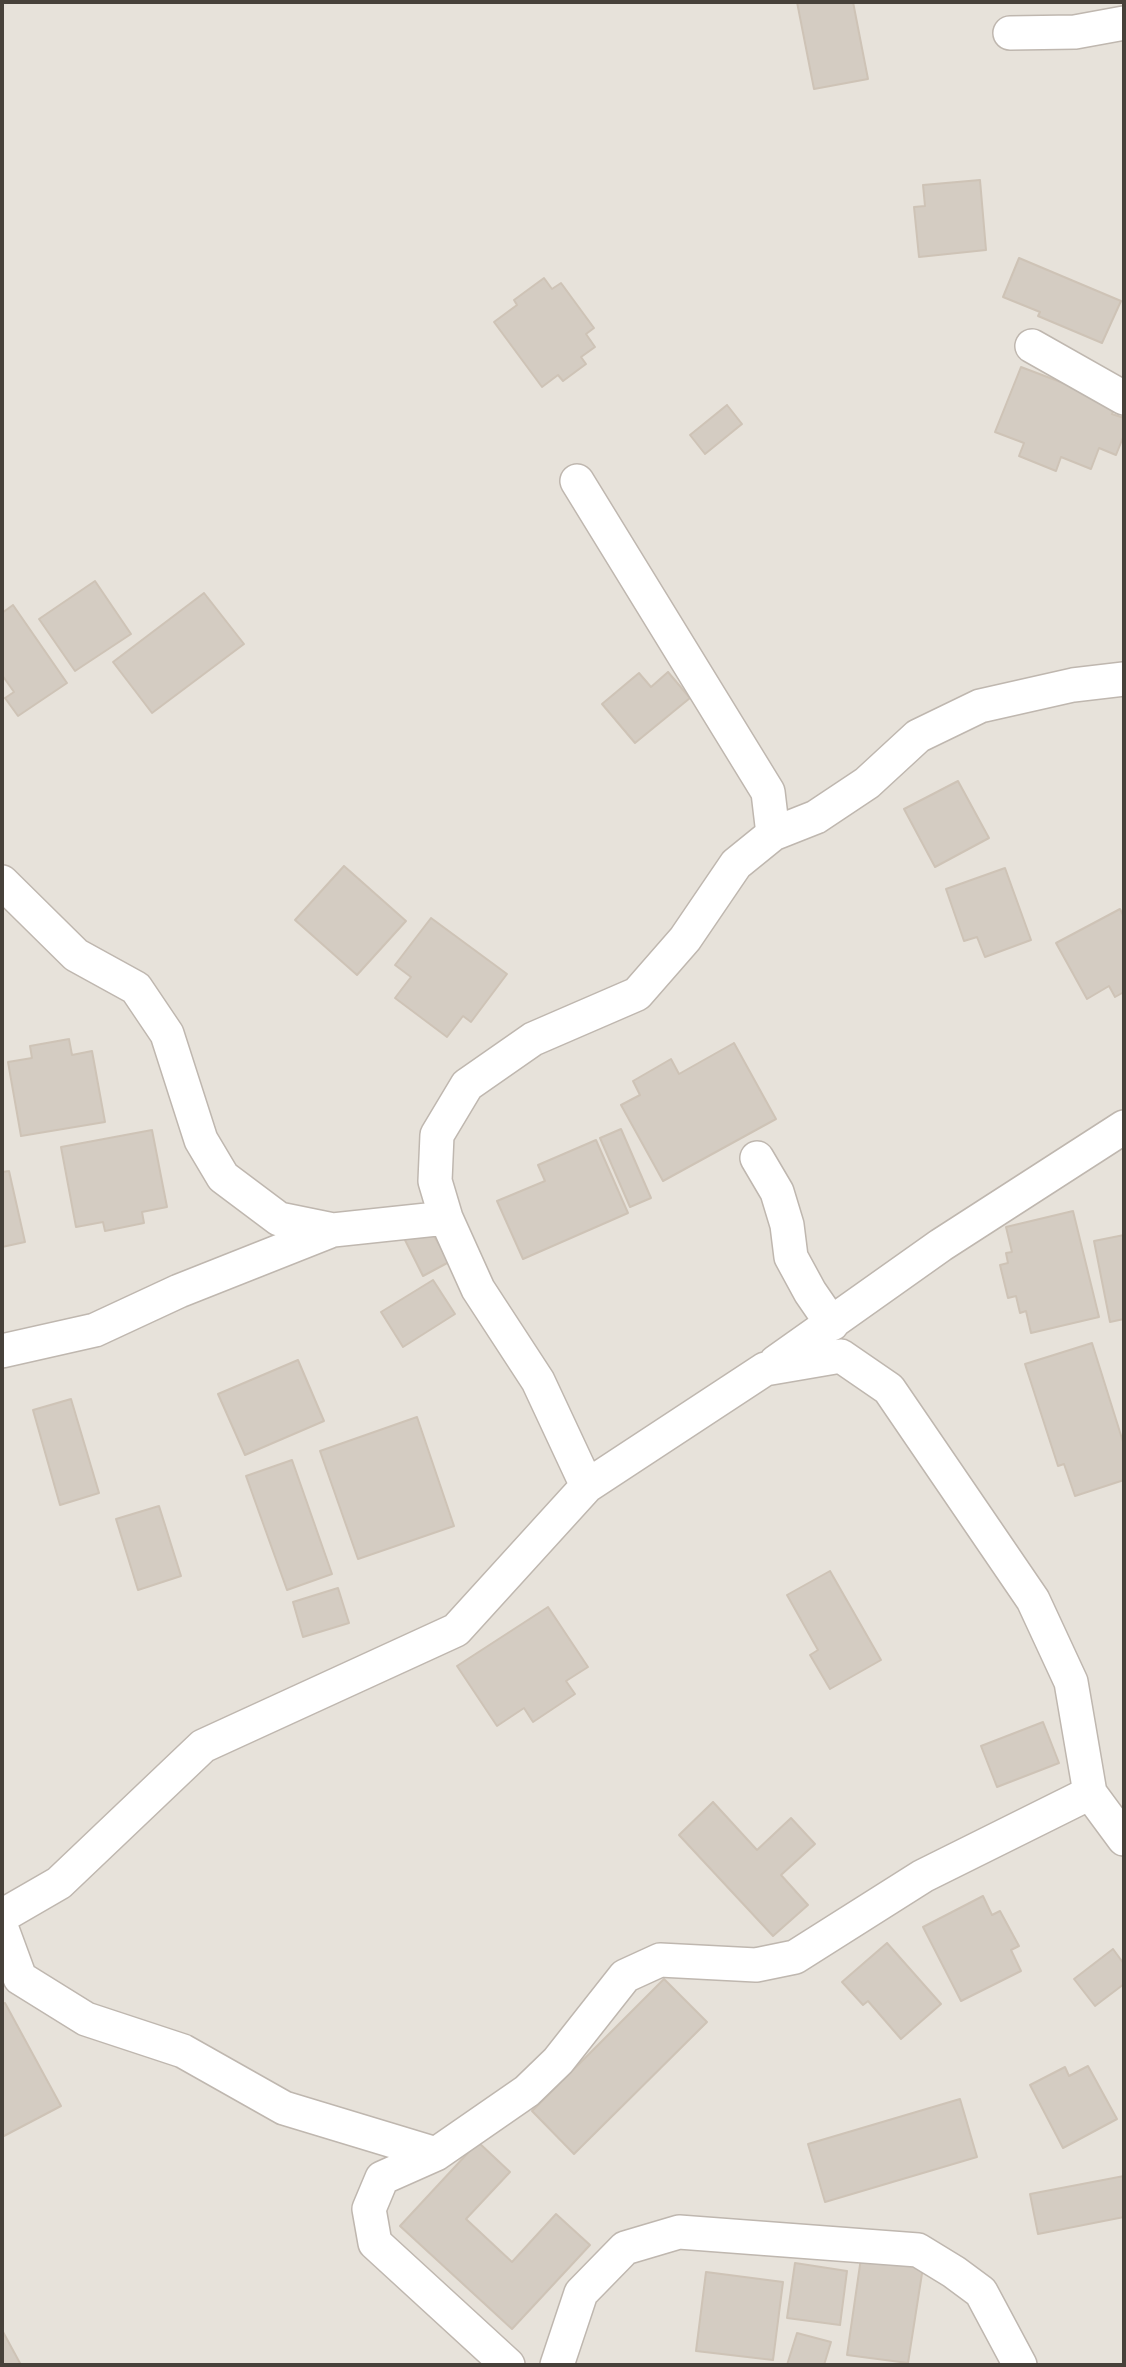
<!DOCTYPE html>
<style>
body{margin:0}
#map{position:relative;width:1126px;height:2367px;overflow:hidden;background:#f4f1eb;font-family:"Public Sans",sans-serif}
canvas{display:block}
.frame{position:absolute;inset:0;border:4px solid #47413a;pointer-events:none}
</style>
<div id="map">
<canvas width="1126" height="2367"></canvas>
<div class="frame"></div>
</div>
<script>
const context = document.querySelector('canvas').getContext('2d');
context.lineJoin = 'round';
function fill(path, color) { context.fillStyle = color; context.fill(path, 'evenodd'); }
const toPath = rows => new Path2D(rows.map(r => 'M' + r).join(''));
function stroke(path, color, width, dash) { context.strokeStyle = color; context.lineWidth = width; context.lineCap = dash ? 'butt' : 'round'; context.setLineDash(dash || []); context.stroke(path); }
fill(toPath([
 [2,2,1124,2,1124,2365,2,2365]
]), '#e7e2da');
const building = toPath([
 [797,2,853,2,868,79,814,89,797,2],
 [980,180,986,250,919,257,914,207,925,206,923,185,980,180],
 [1019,258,1121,301,1102,343,1038,316,1040,312,1003,297,1019,258],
 [544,278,552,289,561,283,594,328,586,334,595,347,581,357,586,364,563,381,558,375,542,387,494,322,517,305,514,300,544,278],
 [1021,367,1116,403,1112,414,1124,418,1124,435,1116,455,1099,448,1091,469,1061,457,1056,471,1019,456,1024,443,995,432,1021,367],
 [727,405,742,424,705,454,690,435,727,405],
 [95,581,131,634,75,671,39,619,95,581],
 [204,593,244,644,152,713,113,662,204,593],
 [13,605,67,683,18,716,5,698,14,692,2,675,2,613,13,605],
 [668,672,690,698,635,743,602,704,639,673,651,687,668,672],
 [958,781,989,838,935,867,904,809,958,781],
 [344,866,406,921,357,975,295,920,344,866],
 [1005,868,1031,940,985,957,977,937,964,941,946,889,1005,868],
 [1120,909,1124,917,1124,992,1115,997,1109,986,1087,999,1056,943,1120,909],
 [431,918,507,974,471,1022,463,1016,447,1037,395,998,411,977,395,965,431,918],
 [69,1039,72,1055,92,1051,105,1122,21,1136,8,1062,32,1058,30,1046,69,1039],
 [734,1043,776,1119,663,1181,621,1105,640,1095,633,1081,671,1059,679,1074,734,1043],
 [621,1129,651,1198,630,1207,600,1138,621,1129],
 [152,1130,167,1207,142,1212,144,1223,105,1231,103,1222,76,1227,61,1147,152,1130],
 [596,1140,628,1213,523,1259,497,1201,545,1181,538,1165,596,1140],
 [9,1171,25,1242,2,1247,2,1172,9,1171],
 [1073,1211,1099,1317,1031,1333,1026,1311,1020,1313,1016,1296,1008,1298,1000,1265,1008,1263,1006,1253,1012,1252,1006,1227,1073,1211],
 [401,1232,433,1234,449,1262,423,1276,401,1232],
 [1124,1235,1124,1319,1110,1322,1094,1241,1124,1235],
 [433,1280,455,1314,403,1347,381,1312,433,1280],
 [1092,1343,1124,1445,1124,1480,1075,1496,1064,1464,1058,1466,1025,1364,1092,1343],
 [298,1360,324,1421,245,1455,218,1394,298,1360],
 [71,1399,99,1493,60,1505,33,1410,71,1399],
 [417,1417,454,1526,358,1559,320,1451,417,1417],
 [292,1460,332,1574,287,1590,246,1476,292,1460],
 [159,1506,181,1576,138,1590,116,1519,159,1506],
 [830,1571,881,1660,830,1689,810,1655,818,1650,787,1595,830,1571],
 [338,1588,349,1623,303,1637,293,1602,338,1588],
 [548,1607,588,1667,566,1681,575,1694,533,1722,524,1708,497,1726,457,1666,548,1607],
 [1043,1722,1059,1763,997,1787,981,1746,1043,1722],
 [713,1802,757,1850,791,1818,815,1844,781,1875,808,1905,773,1936,679,1835,713,1802],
 [983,1896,992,1915,1000,1911,1019,1946,1011,1950,1021,1971,961,2001,923,1927,983,1896],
 [887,1943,941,2004,901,2039,868,2001,863,2005,842,1982,887,1943],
 [1113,1949,1124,1964,1124,1984,1095,2006,1074,1979,1113,1949],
 [664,1979,707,2022,574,2154,532,2111,664,1979],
 [5,2003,61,2106,2,2137,2,2004,5,2003],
 [1088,2066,1117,2119,1063,2148,1030,2085,1065,2067,1069,2076,1088,2066],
 [960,2099,977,2157,825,2202,808,2144,960,2099],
 [478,2142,510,2172,466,2219,512,2262,556,2214,590,2245,512,2329,400,2226,478,2142],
 [1124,2176,1124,2217,1038,2234,1030,2194,1124,2176],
 [861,2258,923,2267,908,2363,847,2355,861,2258],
 [795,2263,847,2271,840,2325,787,2318,795,2263],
 [706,2272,783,2282,773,2360,696,2351,706,2272],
 [2,2330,21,2365,2,2365,2,2330],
 [797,2333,831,2342,824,2365,787,2365,797,2333]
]);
fill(building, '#d4ccc2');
stroke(building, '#cec3b6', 2);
const minor = toPath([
 [1010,33,1075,32,1124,23],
 [1032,346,1124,398],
 [577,481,768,792,773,834],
 [2,882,76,955,136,988,167,1034,201,1140,223,1177,279,1219,333,1230],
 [757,1158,777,1192,787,1225,791,1257,810,1292,832,1324],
 [2,1351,95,1330,179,1291,333,1230,446,1218],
 [776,1362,941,1245,1124,1127],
 [587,1486,538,1381,478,1289,446,1218,435,1181,437,1135,467,1085,533,1039,637,994,685,939,736,864,773,834,816,817,867,783,918,736,980,706,1073,685,1124,679],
 [2,1916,59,1883,203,1746,456,1630,587,1486,765,1369,841,1356,889,1389,1033,1600,1071,1682,1090,1793,1124,1839],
 [2,1929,20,1978,86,2019,183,2051,284,2108,436,2154],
 [508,2365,375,2243,369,2209,382,2178,436,2154,527,2091,558,2061,625,1976,660,1960,756,1965,795,1957,923,1876,1090,1793],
 [557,2365,581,2293,625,2248,679,2232,918,2250,954,2272,981,2292,1020,2365]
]);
stroke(minor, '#bfb7af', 36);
stroke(minor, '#fff', 33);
</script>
